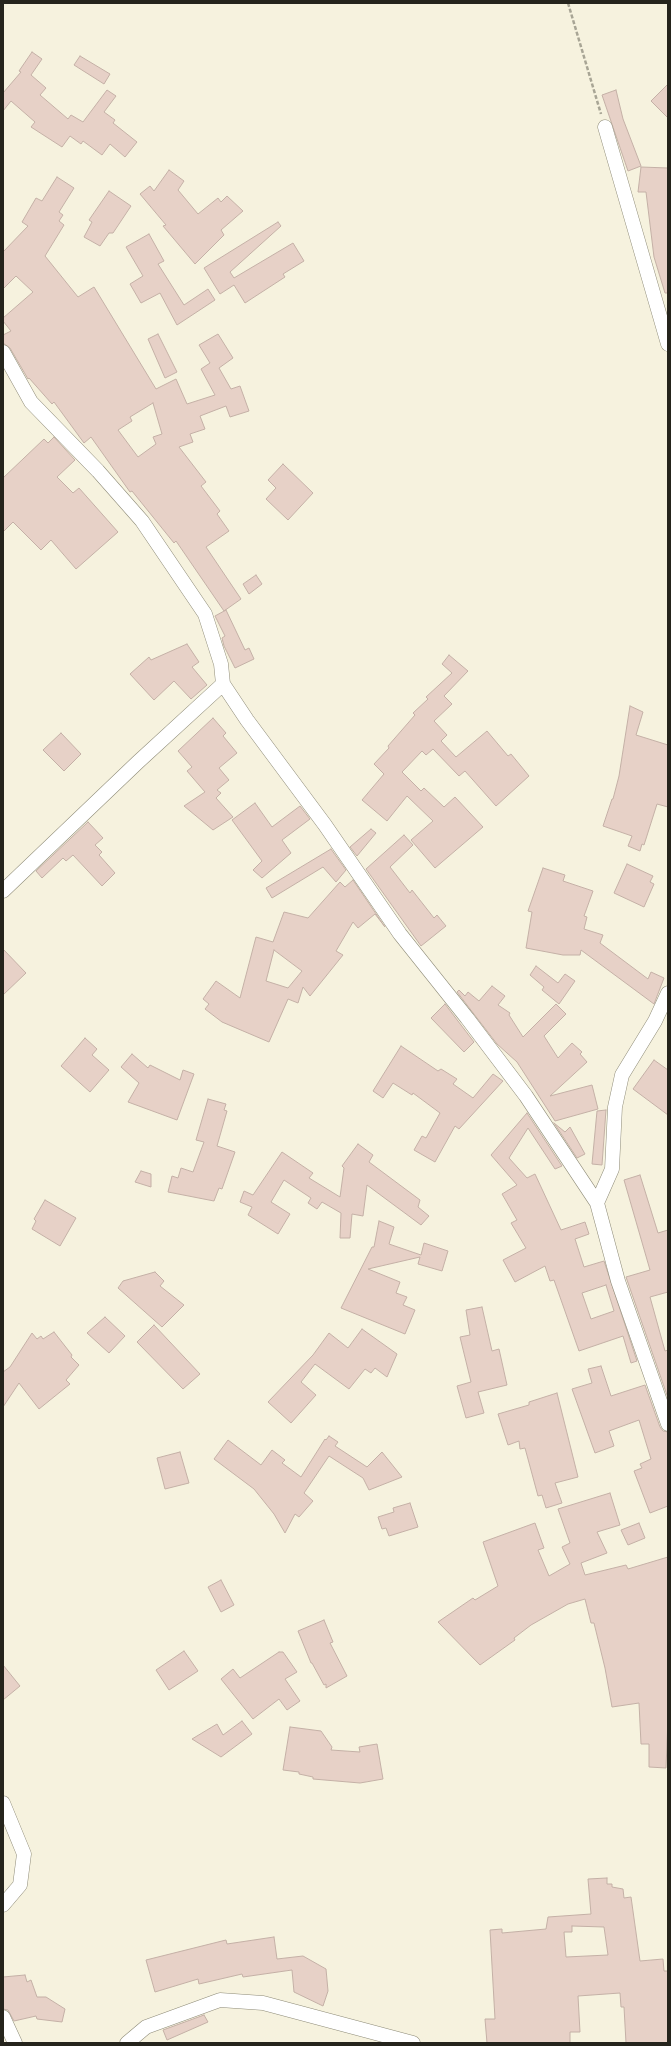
<!DOCTYPE html>
<style>
body{margin:0}
#map{position:relative;width:671px;height:2046px;overflow:hidden;background:#f6f2de;font-family:Montserrat,sans-serif}
canvas{display:block}
.frame{position:absolute;inset:0;border:4px solid #25241c;pointer-events:none}
</style>
<div id="map">
<canvas width="671" height="2046"></canvas>
<div class="frame"></div>
</div>
<script>
const context = document.querySelector('canvas').getContext('2d');
context.lineJoin = 'round';
function fill(path, color) { context.fillStyle = color; context.fill(path, 'evenodd'); }
const toPath = rows => new Path2D(rows.map(r => 'M' + r).join(''));
function stroke(path, color, width, dash) { context.strokeStyle = color; context.lineWidth = width; context.lineCap = dash ? 'butt' : 'round'; context.setLineDash(dash || []); context.stroke(path); }
const building = toPath([
 [32,52,42,59,31,75,46,88,40,95,68,119,71,115,83,122,107,90,116,96,104,112,115,120,113,123,137,142,125,157,110,144,102,155,83,141,81,144,70,136,62,147,31,127,35,122,11,101,3,111,3,93,21,72,19,71,32,52],
 [80,56,110,74,104,84,74,65,80,56],
 [668,84,668,118,651,101,668,84],
 [616,90,623,119,641,166,628,171,602,95,616,90],
 [641,167,668,168,668,293,665,293,654,257,646,192,638,192,641,167],
 [169,170,184,181,178,190,198,214,218,198,221,202,227,196,243,211,221,230,224,235,195,264,163,226,166,225,140,194,150,186,154,191,169,170],
 [57,177,74,188,59,212,63,215,59,221,64,225,45,256,78,297,94,287,156,389,176,379,187,404,215,395,201,369,210,363,199,345,218,334,233,358,219,368,231,389,240,386,249,411,230,417,226,406,200,416,205,429,190,434,193,442,179,447,206,482,201,486,220,511,217,514,229,531,206,547,241,599,224,611,176,541,174,543,132,491,130,492,91,437,84,443,54,402,52,404,29,378,28,379,10,348,3,343,3,335,11,331,3,321,3,318,33,292,16,276,3,289,3,252,28,226,22,222,36,198,42,201,57,177],
 [153,403,162,434,153,437,156,444,138,457,118,430,132,421,130,417,153,403],
 [109,191,131,206,113,233,109,233,100,246,84,237,92,222,89,220,109,191],
 [278,222,281,226,230,272,234,278,293,243,304,261,283,274,285,277,245,303,234,285,220,294,204,268,278,222],
 [149,234,164,261,158,264,184,305,208,289,215,300,177,325,160,293,141,303,130,284,143,276,126,247,149,234],
 [158,334,177,372,165,378,148,339,158,334],
 [54,437,75,460,57,477,73,493,79,488,118,532,76,569,51,540,41,550,13,522,3,532,3,478,44,439,48,443,54,437],
 [283,464,313,493,288,520,266,499,276,488,268,480,283,464],
 [256,575,262,584,249,594,243,584,256,575],
 [226,610,245,650,249,648,254,659,235,668,224,646,222,638,225,636,215,616,226,610],
 [187,644,199,662,192,667,207,685,191,699,174,681,154,700,130,674,149,657,151,660,187,644],
 [449,655,468,671,444,696,452,704,434,721,447,735,441,741,456,757,487,731,508,756,511,754,529,776,496,806,465,771,459,776,433,749,426,755,422,751,402,772,421,791,424,788,444,807,455,797,483,827,435,868,411,840,433,821,407,796,387,821,362,800,384,774,374,764,389,748,388,746,415,715,413,713,428,699,426,697,452,673,442,664,449,655],
 [630,706,643,712,636,735,668,745,668,807,657,804,644,845,642,844,640,851,628,846,632,836,603,826,612,799,613,799,619,776,630,706],
 [213,718,226,733,223,736,237,753,219,768,229,780,217,790,221,793,216,798,233,817,213,830,184,806,205,792,187,771,192,767,178,751,213,718],
 [61,733,81,754,64,771,43,750,61,733],
 [255,803,272,827,300,806,310,819,282,840,291,853,262,878,253,870,262,861,232,820,255,803],
 [88,822,103,838,95,845,102,852,99,855,115,873,102,886,73,855,66,861,63,858,42,878,36,871,88,822],
 [371,829,376,833,357,856,350,847,371,829],
 [404,835,413,845,390,867,410,893,412,890,434,918,437,915,446,926,421,946,366,869,404,835],
 [331,849,346,870,336,882,323,867,272,898,266,888,331,849],
 [627,864,653,876,650,882,654,884,644,907,614,893,627,864],
 [543,868,565,875,563,881,593,891,584,916,587,917,584,929,603,935,600,943,648,979,651,972,664,978,654,1004,581,950,580,955,563,955,526,948,532,912,528,911,543,868],
 [353,880,385,927,375,914,358,928,353,922,336,951,343,955,310,996,303,987,298,1003,288,999,269,1042,222,1022,205,1009,209,1004,203,999,216,981,240,998,256,937,273,942,284,912,308,918,340,882,345,887,353,880],
 [274,950,302,971,288,988,266,981,274,950],
 [3,949,26,973,3,995,3,949],
 [536,966,558,983,565,974,575,981,559,1004,542,990,544,987,530,975,536,966],
 [492,986,505,996,498,1005,510,1013,509,1015,523,1037,556,1004,566,1014,544,1036,558,1058,572,1043,582,1052,580,1054,587,1062,550,1096,592,1085,598,1109,555,1121,517,1062,497,1044,457,992,459,990,465,996,468,992,479,1001,492,986],
 [445,1004,474,1042,464,1052,431,1018,445,1004],
 [85,1038,97,1049,92,1055,109,1070,90,1092,61,1066,85,1038],
 [401,1046,438,1071,441,1069,457,1079,453,1084,473,1098,493,1074,503,1081,459,1129,455,1126,435,1162,414,1150,422,1136,426,1138,440,1113,413,1093,412,1095,393,1083,383,1098,373,1091,401,1046],
 [132,1054,148,1068,150,1065,180,1080,183,1070,194,1074,177,1120,128,1102,139,1083,121,1067,132,1054],
 [654,1060,668,1070,668,1115,633,1089,654,1060],
 [208,1099,226,1104,224,1110,227,1111,217,1146,235,1152,222,1189,219,1188,214,1201,168,1192,172,1176,178,1178,181,1168,193,1172,204,1142,196,1140,208,1099],
 [606,1110,602,1165,592,1164,597,1111,606,1110],
 [527,1113,562,1166,555,1169,528,1128,509,1158,527,1178,535,1174,561,1230,585,1222,589,1234,575,1239,584,1267,604,1261,637,1361,631,1363,623,1336,579,1351,554,1280,550,1281,545,1266,515,1282,503,1260,526,1248,511,1223,517,1220,502,1194,517,1185,491,1155,527,1113],
 [606,1285,614,1311,591,1319,582,1293,606,1285],
 [554,1123,565,1132,570,1127,585,1154,577,1158,554,1123],
 [358,1144,373,1155,369,1162,420,1200,418,1207,429,1216,421,1225,367,1185,363,1216,352,1214,350,1238,340,1238,341,1213,322,1202,317,1209,308,1203,311,1198,284,1180,271,1202,290,1214,278,1234,248,1215,252,1207,240,1202,244,1191,253,1195,282,1152,313,1173,309,1178,340,1197,344,1168,342,1166,358,1144],
 [141,1171,151,1174,151,1187,135,1182,141,1171],
 [640,1175,658,1233,668,1230,668,1292,650,1297,665,1351,668,1350,668,1398,626,1277,650,1270,624,1180,640,1175],
 [45,1200,76,1218,60,1246,32,1229,36,1221,34,1219,45,1200],
 [379,1221,394,1227,389,1244,421,1255,424,1243,448,1251,442,1271,418,1264,420,1257,368,1269,400,1282,396,1293,407,1297,403,1305,415,1310,405,1334,341,1308,372,1247,374,1247,379,1221],
 [155,1272,164,1281,160,1286,184,1305,162,1327,118,1288,123,1281,155,1272],
 [482,1307,492,1351,499,1349,507,1385,478,1392,484,1413,466,1418,457,1386,471,1382,460,1337,470,1335,466,1310,482,1307],
 [105,1317,125,1336,109,1353,87,1333,105,1317],
 [154,1325,200,1374,183,1389,137,1342,154,1325],
 [362,1329,397,1354,387,1377,375,1368,371,1373,365,1369,349,1389,315,1364,301,1382,316,1395,291,1423,268,1402,313,1355,329,1333,348,1348,362,1329],
 [54,1332,72,1355,71,1357,79,1365,66,1380,70,1384,39,1409,19,1383,3,1407,3,1372,10,1367,32,1333,37,1339,41,1336,43,1339,54,1332],
 [601,1366,611,1396,645,1385,660,1427,663,1431,668,1432,668,1506,650,1513,634,1471,642,1468,640,1464,651,1459,639,1420,609,1431,614,1446,595,1453,572,1389,592,1383,588,1369,601,1366],
 [557,1393,578,1477,555,1483,562,1503,546,1508,542,1495,538,1496,525,1448,520,1449,519,1441,508,1445,498,1414,529,1405,529,1402,557,1393],
 [329,1436,338,1442,335,1446,367,1467,382,1452,402,1477,369,1490,363,1478,329,1456,304,1493,313,1501,299,1517,295,1514,285,1533,274,1514,254,1489,214,1459,228,1440,261,1465,272,1450,285,1460,282,1463,301,1477,325,1439,326,1440,329,1436],
 [180,1452,189,1483,165,1489,157,1458,180,1452],
 [610,1493,620,1525,597,1532,607,1553,581,1563,585,1575,626,1565,628,1569,668,1557,668,1719,666,1768,649,1767,649,1744,641,1744,639,1703,612,1707,605,1668,594,1623,591,1623,585,1599,568,1604,531,1625,514,1638,515,1640,480,1665,438,1622,473,1598,475,1600,498,1586,483,1542,535,1523,544,1548,538,1550,549,1576,570,1564,562,1547,570,1543,558,1509,610,1493],
 [410,1503,418,1527,389,1536,386,1528,382,1529,378,1517,394,1512,393,1508,410,1503],
 [639,1523,645,1538,628,1545,621,1530,639,1523],
 [221,1580,234,1605,221,1612,208,1587,221,1580],
 [324,1620,333,1642,330,1643,347,1676,326,1688,326,1684,324,1685,312,1663,311,1663,298,1631,324,1620],
 [184,1651,198,1671,169,1690,156,1670,184,1651],
 [279,1652,283,1652,297,1672,285,1679,300,1701,287,1710,279,1699,253,1719,221,1679,233,1669,240,1678,279,1652],
 [3,1665,20,1686,3,1700,3,1665],
 [242,1721,252,1734,221,1757,192,1739,217,1724,223,1735,242,1721],
 [290,1727,321,1731,332,1747,331,1750,360,1752,359,1747,377,1744,383,1779,360,1783,313,1779,313,1777,299,1774,299,1772,283,1770,290,1727],
 [607,1878,607,1884,612,1884,612,1887,623,1889,624,1898,631,1897,640,1961,663,1959,664,1971,668,1971,668,2043,626,2043,624,2007,621,2007,620,1993,578,1996,580,2032,570,2032,570,2043,487,2043,485,2019,495,2019,490,1930,502,1929,502,1933,546,1929,548,1917,591,1914,588,1879,607,1878],
 [572,1926,604,1927,608,1955,566,1957,564,1932,572,1932,572,1926],
 [274,1937,277,1959,303,1956,326,1969,328,1991,323,2006,294,1992,292,1970,243,1977,242,1974,199,1984,198,1979,155,1992,146,1960,226,1940,227,1944,274,1937],
 [25,1975,27,1982,31,1980,37,1997,46,1997,65,2009,62,2022,37,2019,36,2016,14,2021,8,2010,3,2009,3,1977,25,1975],
 [204,2015,208,2022,167,2040,163,2030,204,2015]
]);
fill(building, '#e7d1c7');
stroke(building, '#c4b0a6', 1);
const minor = toPath([
 [605,127,668,344],
 [3,352,31,402,98,471,142,521,205,614,221,664,223,684,247,720,325,825,400,934,467,1018,526,1096,597,1203,618,1281,668,1424],
 [3,891,138,762,223,684],
 [597,1203,612,1169,615,1107,622,1075,655,1021,668,993],
 [3,1803,24,1854,20,1885,3,1905],
 [3,2017,15,2043],
 [127,2043,146,2027,220,2000,263,2003,413,2043]
]);
stroke(minor, '#8e8b78', 15);
stroke(toPath([
 [568,3,601,114]
]), '#a8a595', 2.5, [4, 2]);
stroke(minor, '#fff', 14);
</script>
